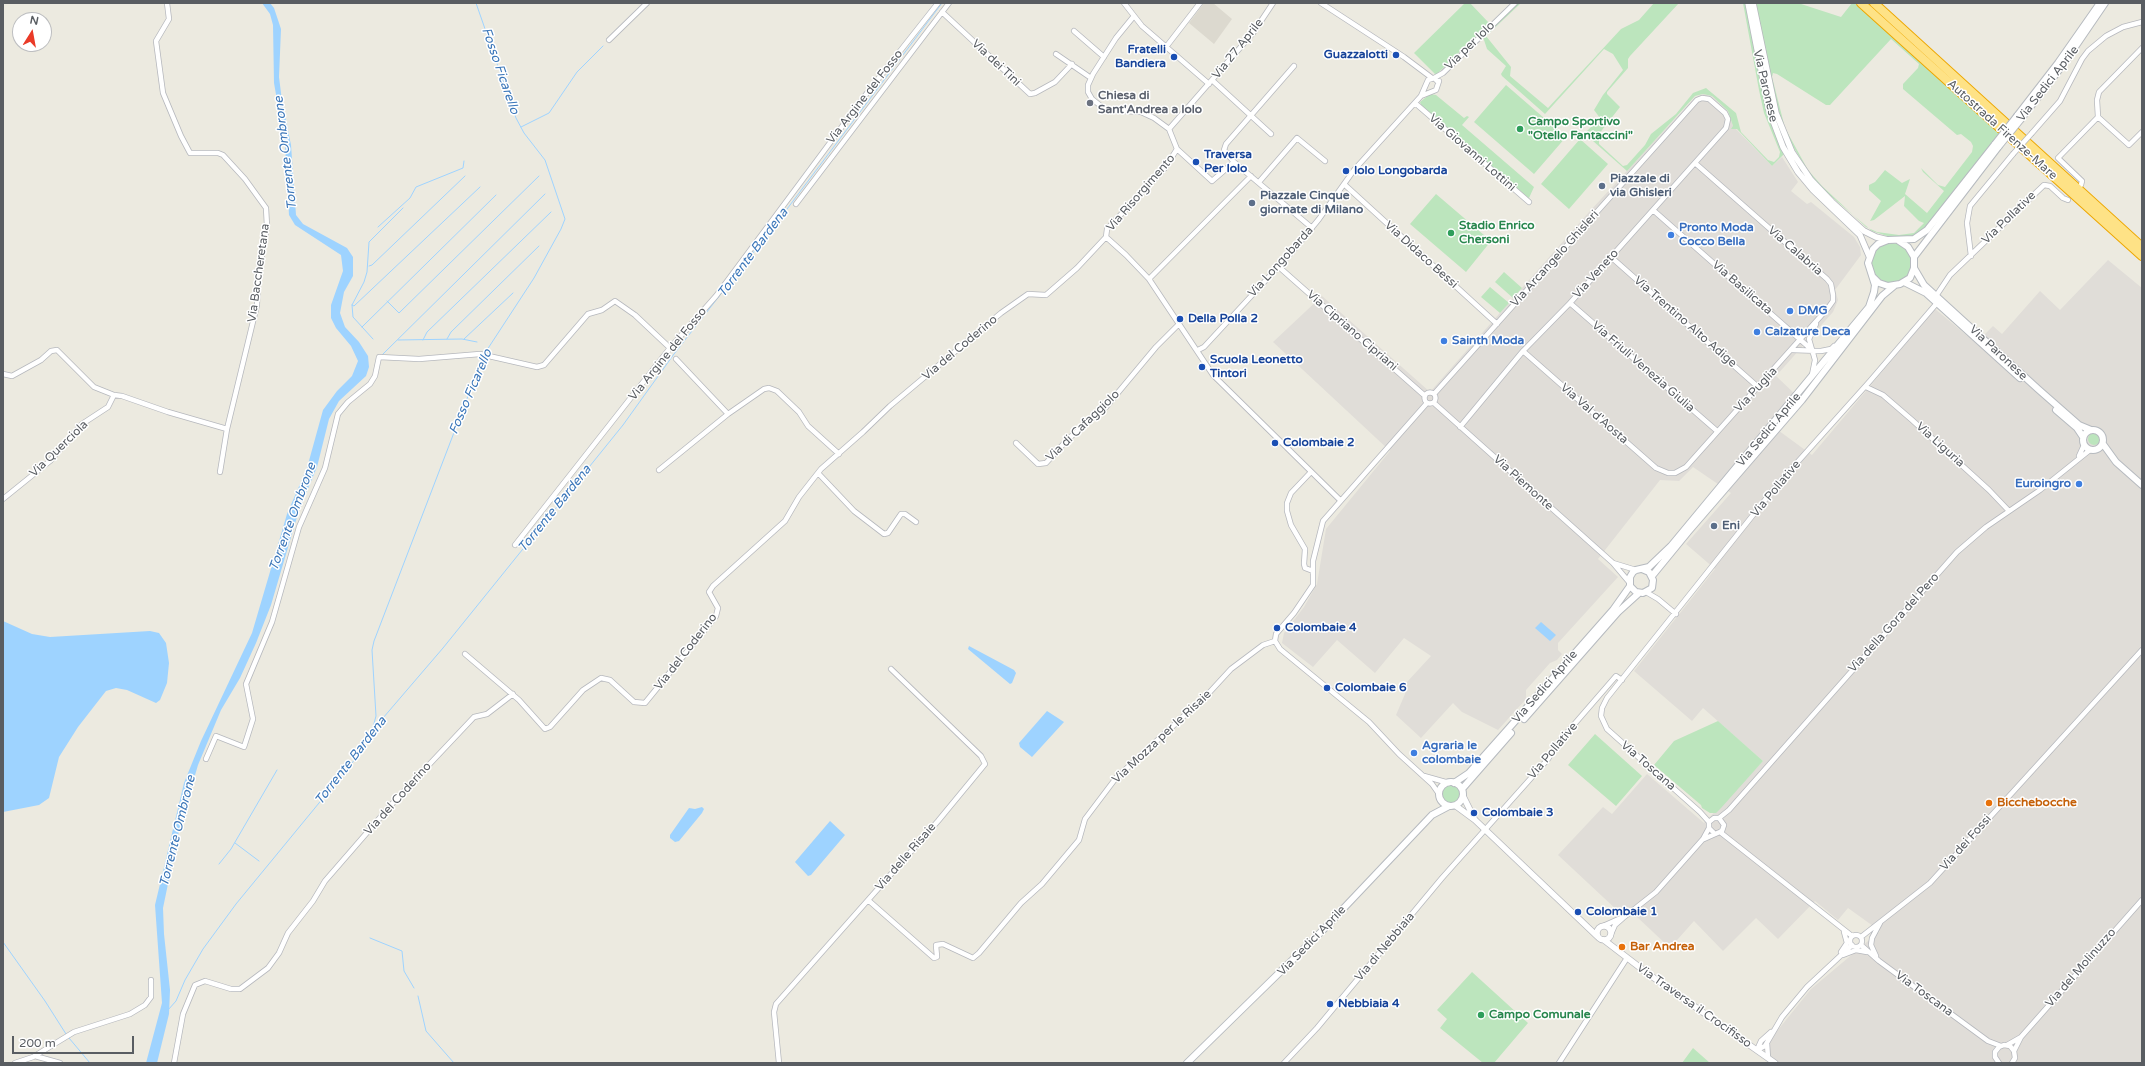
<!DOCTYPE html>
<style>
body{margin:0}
#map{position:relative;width:2145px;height:1066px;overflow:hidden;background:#eceae0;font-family:"Varela Round",sans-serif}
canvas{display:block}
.frame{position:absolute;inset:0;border:4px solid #595d62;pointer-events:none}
.north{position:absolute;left:12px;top:12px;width:40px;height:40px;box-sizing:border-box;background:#fff;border:1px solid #bdbec0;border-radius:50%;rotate:11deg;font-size:11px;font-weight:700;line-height:16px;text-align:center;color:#595d62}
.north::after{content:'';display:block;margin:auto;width:14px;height:18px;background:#ea3b28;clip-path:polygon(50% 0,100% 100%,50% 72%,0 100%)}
.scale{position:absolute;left:12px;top:1036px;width:122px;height:18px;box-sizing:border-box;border:2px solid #595d62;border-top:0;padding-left:5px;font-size:12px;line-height:14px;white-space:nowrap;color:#595d62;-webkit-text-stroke:3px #fff;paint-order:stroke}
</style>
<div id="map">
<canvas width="2145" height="1066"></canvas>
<div class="frame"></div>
<div class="north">N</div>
<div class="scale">200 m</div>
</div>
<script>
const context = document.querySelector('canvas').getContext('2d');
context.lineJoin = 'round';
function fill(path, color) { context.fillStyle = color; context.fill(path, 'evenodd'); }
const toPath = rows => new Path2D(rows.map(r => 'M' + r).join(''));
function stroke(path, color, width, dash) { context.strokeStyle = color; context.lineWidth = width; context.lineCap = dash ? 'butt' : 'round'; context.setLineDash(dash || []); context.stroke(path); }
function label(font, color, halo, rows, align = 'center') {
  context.font = font + ' "Varela Round",sans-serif'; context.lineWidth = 3; context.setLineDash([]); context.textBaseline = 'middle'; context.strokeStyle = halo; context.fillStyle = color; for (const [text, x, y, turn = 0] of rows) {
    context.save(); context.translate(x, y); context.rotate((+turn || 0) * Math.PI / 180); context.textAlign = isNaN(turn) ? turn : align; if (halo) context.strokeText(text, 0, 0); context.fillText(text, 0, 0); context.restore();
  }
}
fill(toPath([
 [1703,94,1712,96,1728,111,1733,126,1772,166,1782,157,1798,182,1791,191,1807,204,1811,202,1854,237,1860,247,1861,255,1835,290,1838,300,1833,312,1776,376,1796,395,1771,425,1812,455,1935,309,1976,343,1993,326,2002,334,2040,291,2060,310,2108,260,2142,288,2142,1063,1779,1063,1769,1055,1769,1041,1811,989,1880,931,1848,908,1838,920,1815,901,1778,939,1756,918,1723,951,1694,921,1670,948,1636,916,1619,912,1558,855,1603,807,1612,814,1647,774,1704,823,1763,761,1703,708,1692,721,1634,671,1715,569,1686,544,1731,493,1693,467,1679,481,1660,480,1598,559,1618,577,1558,643,1558,650,1562,654,1557,660,1550,663,1526,690,1526,699,1498,730,1462,712,1453,703,1421,738,1396,715,1405,694,1407,682,1431,656,1404,638,1375,673,1337,640,1313,667,1282,643,1284,633,1304,607,1317,584,1326,529,1390,451,1273,342,1322,296,1430,392,1590,211,1695,97]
]), '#e0ddd8');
fill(toPath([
 [1204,3,1213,3,1232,19,1214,44,1189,23]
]), '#dcd9cf');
fill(toPath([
 [1465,3,1470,3,1489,23,1436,75,1414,53],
 [1518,3,1521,3,1486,36,1511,67,1510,76,1548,108,1621,29,1639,20,1654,3,1679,3,1630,56,1628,59,1628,68,1607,92,1607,94,1620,107,1599,134,1599,144,1623,166,1627,165,1645,145,1651,134,1676,114,1693,93,1706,88,1736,113,1741,132,1768,160,1774,162,1779,157,1780,152,1764,113,1759,90,1743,3,1745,3,1767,112,1784,154,1772,166,1737,129,1731,129,1733,126,1728,111,1712,96,1703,94,1695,96,1627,171,1593,141,1587,131,1600,118,1594,110,1603,95,1623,70,1613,54,1604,49,1545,114,1502,76,1501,74,1506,66,1487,49,1483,37],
 [1756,3,1798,3,1841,17,1852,3,1857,3,2000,133,1926,229,1913,236,1907,237,1887,236,1872,231,1826,192,1810,174,1789,140,1777,110],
 [1891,39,1919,64,1918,68,1903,84,1903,89,1957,135,1961,134,1971,142,1973,146,1972,152,1945,187,1938,185,1921,168,1923,172,1944,191,1927,213,1905,194,1910,179,1902,183,1885,170,1875,182,1869,185,1869,190,1881,201,1870,221,1874,220,1905,196,1904,206,1919,221,1924,223,1914,233,1899,235,1877,232,1866,227,1822,186,1808,170,1785,128,1772,77,1773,73,1777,74,1826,105,1830,105],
 [1506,85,1566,137,1534,174,1474,122],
 [1430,94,1436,95,1464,118,1467,116,1469,117,1462,125,1534,187,1529,198,1532,201,1421,105,1420,102],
 [1580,139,1608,164,1569,209,1541,184],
 [1436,194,1491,241,1466,272,1410,224],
 '1872 263a20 20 0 1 1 40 0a20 20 0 1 1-40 0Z',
 [1504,272,1522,288,1513,298,1495,282],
 [1490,287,1509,303,1500,313,1481,297],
 '2088 439a6 6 0 1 1 12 0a6 6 0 1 1-12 0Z',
 [1718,721,1763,761,1721,808,1716,813,1710,813,1702,808,1701,805,1654,765,1674,741],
 [1595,734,1642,776,1616,806,1568,765],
 '1441 794a10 10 0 1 1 20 0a10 10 0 1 1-20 0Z',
 [1472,972,1528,1023,1494,1063,1483,1063,1440,1028,1447,1019,1437,1010],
 [1693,1048,1710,1063,1682,1063]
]), '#bce5bd');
fill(toPath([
 [262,3,270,3,274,8,281,29,279,77,282,101,291,145,296,215,303,224,347,248,353,257,353,276,344,292,340,313,345,327,359,342,368,356,369,367,366,376,339,401,329,419,317,467,299,510,271,605,256,643,240,678,221,710,198,765,180,826,163,908,164,934,170,990,169,1014,157,1063,146,1063,162,1003,155,905,184,783,201,741,252,633,287,514,307,468,323,410,337,391,352,376,358,361,351,346,336,328,331,318,331,305,343,271,341,255,295,225,289,215,285,146,274,83,273,25,270,14],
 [3,621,32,634,50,637,150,631,159,633,166,643,169,663,167,683,160,700,156,703,127,690,116,688,106,691,78,727,59,757,49,798,39,805,3,812],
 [1541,622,1556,635,1550,641,1535,628],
 [969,646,1014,670,1016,673,1012,683,1010,684,968,649],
 [1047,711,1064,722,1032,757,1020,747,1019,743],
 [702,807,704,809,702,813,679,841,675,842,670,838,670,835,689,808,695,809],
 [830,821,845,835,811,875,808,876,795,862]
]), '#9ed3ff');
stroke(toPath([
 [476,3,516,118,524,133,545,160,565,219,561,229,534,278,485,353],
 [521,127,549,113,577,72,603,46],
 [378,227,410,198,416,187,463,168,464,161],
 [369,266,372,265,465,176],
 [387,301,399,313,539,176],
 [352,305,354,306,480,187],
 [362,327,496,195],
 [373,339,353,317,352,305,364,282,367,272,369,242,403,208],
 [447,339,451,332,539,246],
 [464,339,513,293],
 [398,340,462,339,477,342],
 [423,340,427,332,551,212],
 [382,355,545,194],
 [372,731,376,716,372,650,374,641,483,357],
 [235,843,259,861],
 [219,864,231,849,277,770],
 [370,938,402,951,404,971,414,988],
 [3,942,45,1001,66,1034],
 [418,996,426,1031,454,1063],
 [168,1010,176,1001,185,980,203,949,236,904,356,758,371,732,443,648,623,425,674,354,781,217,942,3],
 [69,1038,90,1063]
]), '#9ed3ff', 1);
const minor = toPath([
 [167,3,169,19,156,41,163,93,181,136,190,153,218,153,223,155,245,179,266,208,267,226,258,278,257,305,227,429,220,472],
 [1124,3,1142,26,1209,84],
 [1321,3,1404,57,1432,78],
 [942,12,1030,94,1035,93,1055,82,1072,64],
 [1134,16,1116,38,1093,74,1088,85,1088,92,1092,99,1106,110,1141,112,1154,118,1169,129,1177,149],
 [1074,31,1104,57],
 [609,40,647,3],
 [1166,47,1200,3],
 [1056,54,1091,78],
 [1294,66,1226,144,1224,150,1234,162,1312,228],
 [1434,78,1443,73,1515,3],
 [1212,80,1271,134],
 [1421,96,1436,90,1439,81],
 [1415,103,1529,202],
 [2098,117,2129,145,2142,132],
 [1169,129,1253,33,1273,3],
 [2032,133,2060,101,2082,59,2088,51,2106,36,2123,27,2142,22],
 [1177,149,1212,181,1234,162],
 [1259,182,1297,138,1325,161],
 [1345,185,1497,324],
 [2081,185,2082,181,2058,158,2098,117,2097,100,2099,92,2142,48],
 [796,204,949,3],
 [1653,210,1812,350],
 [1106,237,1126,255,1149,279,1213,375,1340,500],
 [1106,237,1107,229,1165,168,1177,149],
 [1971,256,1967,223,1970,206,2013,154],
 [1611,257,1758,387],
 [1279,267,1425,396],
 [1149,279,1251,176],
 [1936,296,1950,275,2044,185,2050,186,2063,198,2068,200],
 [1570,303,1717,431],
 [1198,350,1204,347,1291,253,1319,219,1354,170,1421,96,1428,80,1434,78,1438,82],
 [1792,350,1821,351,1831,349,1834,346],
 [1523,351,1656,468,1668,473,1675,473,1686,467,1828,308,1833,301,1833,295,1831,284,1827,279,1695,163],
 [676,359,728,414,764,389,769,388,777,391,799,412,808,426,839,454],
 [3,374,12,376,41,360,51,351,57,350,94,387,114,395],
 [1812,375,1815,360,1809,339,1816,324],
 [1866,387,1883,395,1912,420,1989,490,2009,511],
 '1424.5 398a5.5 5.5 0 1 1 11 0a5.5 5.5 0 1 1-11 0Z',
 [1434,394,1697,100,1702,98,1709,99,1725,113,1728,119,1726,128,1570,303,1523,351,1460,427],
 [1427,403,1323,521,1313,561,1313,585,1294,613,1276,634,1275,641,1280,649,1369,722,1399,754,1432,784,1439,794],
 [1434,403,1613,563,1629,582],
 [1016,443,1038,464,1046,463,1068,439,1106,407,1156,347,1179,324],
 [2079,456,2084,445],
 [659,470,728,414],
 [818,473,854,511,884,534,888,533,901,514,905,514,916,522],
 [1310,473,1291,493,1287,503,1287,511,1291,525,1305,549,1304,564,1305,568,1313,571],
 [3,499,50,461,82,424,108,407,114,395,122,396,168,412,227,429],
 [515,545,670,348,716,296,867,93,938,3],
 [1613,563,1636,570],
 [1646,592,1658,599,1676,614],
 [465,654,519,700,545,729,550,727,583,690,601,678,610,680,634,702,645,703,716,616,718,608,709,592,713,586,785,521,799,497,821,469,863,432,890,406,1001,313,1028,294,1046,295,1077,268,1106,237],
 [206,759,216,736,244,747,253,719,246,684,272,622,299,527,325,468,338,414,348,402,370,384,375,376,379,357,419,359,480,354,537,367,544,365,588,314,602,310,615,301,635,315,670,348],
 [1424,776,1449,783],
 [1719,818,1729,810,1957,552,1986,527,2040,490,2090,450],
 [1709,822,1700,812,1607,729,1601,716,1602,708,1607,698,1777,485,1870,381,1937,303],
 [1720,832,1852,936],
 [1704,839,1722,831,1724,825,1719,818,1714,818,1709,822,1709,828,1714,833],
 [868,900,934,958,937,957,936,945,943,944,973,958,979,953,1021,903,1042,884,1079,840,1085,819,1116,778,1208,694,1231,669,1263,645,1275,641],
 [1603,926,1621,918],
 [1611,934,1615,925,1623,918,1656,892,1703,839,1709,828],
 '1850 941a6 6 0 1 1 12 0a6 6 0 1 1-12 0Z',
 [1861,937,1930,883,2142,650],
 [1861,945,1879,961,1988,1041,2001,1046],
 [1841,952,1847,943,1844,932],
 [1843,955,1856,950,1867,952],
 [1876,956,1871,945,1872,938,1880,923],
 [1767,1043,1768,1058],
 [2007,1045,2021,1037],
 [1757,1050,1765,1046,1782,1017,1807,987,1852,945],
 [1757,1050,1761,1041,1771,1032],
 [2014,1051,2021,1037,2142,900],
 [35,1056,60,1063],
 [15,1063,33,1057,74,1032,130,1014,145,1005,151,997,151,980],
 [174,1063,183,1014,195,985,205,981,231,989,240,989,268,968,279,953,288,933,313,901,325,881,391,805,474,717,487,714,513,694],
 [779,1063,774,1012,776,1004,938,821,985,764,981,756,891,669],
 [1284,1063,1317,1028,1442,878,1548,759,1558,743,1616,676,1622,680],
 [1559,1063,1627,958],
 [1999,1063,1995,1057,1995,1052,1999,1047,2004,1045,2010,1046,2014,1051,2015,1058,2012,1063]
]);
const tertiary = toPath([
 [1748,3,1769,110,1783,147,1798,172,1813,190,1860,235,1869,256],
 [1753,3,1776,113,1792,152,1811,180,1832,202,1864,231,1876,237,1888,240],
 [1463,796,1474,818],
 [1456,806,1475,820,1598,937],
 '1597 933a7 7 0 1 1 14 0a7 7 0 1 1-14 0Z',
 [1604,940,1647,973,1775,1063]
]);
const secondary = toPath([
 [2017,116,2058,63,2100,3],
 [2021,119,2062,66,2105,3],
 [1914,257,1999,146],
 [1914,268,1924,285,2038,389,2079,425,2091,430],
 [1873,277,1879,283,1888,286,1900,284,1910,278,1914,268,1914,257,1908,247,1899,241],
 [1904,282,1926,293,2020,378],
 [2056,410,2077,428,2083,437],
 '2083 440a10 10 0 1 1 20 0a10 10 0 1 1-20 0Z',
 [2103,444,2116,462,2142,485],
 [1642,569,1649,572,1653,580,1652,588,1643,593,1636,592,1630,586,1630,577,1633,572,1636,570,1649,567,1671,546,1869,307,1874,292,1875,285,1868,263,1873,249,1878,244,1888,240,1914,239,1927,230,1995,144],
 [1652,576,1688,532,1802,400,1882,296,1894,286],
 [1524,719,1618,612,1639,593],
 '1439 794a12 12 0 1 1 24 0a12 12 0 1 1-24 0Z',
 [1454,783,1469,773,1509,728,1613,610,1630,586],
 [1462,789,1511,733],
 [1187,1063,1323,930,1432,815,1449,806]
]);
const motorway = toPath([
 [1861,3,2142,256],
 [1874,3,2142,247]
]);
stroke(minor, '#b6b8bd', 6);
stroke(tertiary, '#b6b8bd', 7);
stroke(secondary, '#b6babf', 8);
stroke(motorway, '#eda700', 10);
stroke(minor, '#fff', 4.5);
stroke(tertiary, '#fff', 5.5);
stroke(secondary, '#fff', 6);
stroke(motorway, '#fee286', 8);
const minorBridge = toPath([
 [2013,154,2032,133]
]);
const secondaryBridge = toPath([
 [1995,144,2017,116],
 [1999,146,2021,119]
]);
stroke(minorBridge, '#b6b8bd', 6, []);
stroke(secondaryBridge, '#b6babf', 8, []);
stroke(minorBridge, '#fff', 4.5);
stroke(secondaryBridge, '#fff', 6);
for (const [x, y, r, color] of [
 [1396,55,4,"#1a4fb4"],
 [1174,57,4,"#1a4fb4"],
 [1090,103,4,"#6b7280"],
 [1520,129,4,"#2e9e5b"],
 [1196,162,4,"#1a4fb4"],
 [1346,171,4,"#1a4fb4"],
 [1602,186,4,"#5c6f8a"],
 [1252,203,4,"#5c6f8a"],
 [1451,233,4,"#2e9e5b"],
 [1671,235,4,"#3f7fe0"],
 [1790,311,4,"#3f7fe0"],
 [1180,319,4,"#1a4fb4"],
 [1757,332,4,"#3f7fe0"],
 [1444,341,4,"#3f7fe0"],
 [1202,367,4,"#1a4fb4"],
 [1275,443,4,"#1a4fb4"],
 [2079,484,4,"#3f7fe0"],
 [1714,526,4,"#5c6f8a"],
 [1277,628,4,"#1a4fb4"],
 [1327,688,4,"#1a4fb4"],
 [1414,753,4,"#3f7fe0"],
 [1989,803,4,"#e8710a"],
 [1474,813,4,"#1a4fb4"],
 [1578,912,4,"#1a4fb4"],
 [1622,947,4,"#e8710a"],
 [1330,1004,4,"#1a4fb4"],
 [1481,1015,4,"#2e9e5b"]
]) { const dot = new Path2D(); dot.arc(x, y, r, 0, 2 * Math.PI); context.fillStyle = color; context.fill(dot); stroke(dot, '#fff', 1.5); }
label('12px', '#595d62', '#fff', [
 ["Via per Iolo",1470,46,-44],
 ["Via 27 Aprile",1238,49,-51],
 ["Via dei Tini",996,63,43],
 ["Via Sedici Aprile",2048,84,-52],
 ["Via Paronese",1765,86,77],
 ["Via Argine del Fosso",865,97,-52],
 ["Autostrada Firenze-Mare",2002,130,42],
 ["Via Giovanni Lottini",1472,153,41],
 ["Via Risorgimento",1141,193,-49],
 ["Via Pollative",2009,218,-44],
 ["Via Calabria",1795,251,41],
 ["Via Didaco Bessi",1421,255,42],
 ["Via Arcangelo Ghisleri",1555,259,-48],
 ["Via Longobarda",1281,262,-48],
 ["Via Baccheretana",259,273,-82],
 ["Via Veneto",1596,274,-48],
 ["Via Basilicata",1742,288,41],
 ["Via Trentino Alto Adige",1685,322,41],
 ["Via Cipriano Cipriani",1352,331,41],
 ["Via del Coderino",960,348,-40],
 ["Via Paronese",1998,353,43],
 ["Via Argine del Fosso",668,354,-51],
 ["Via Friuli Venezia Giulia",1643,367,41],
 ["Via Puglia",1756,390,-47],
 ["Via Val d'Aosta",1594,414,41],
 ["Via di Cafaggiolo",1083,426,-44],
 ["Via Sedici Aprile",1769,430,-50],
 ["Via Liguria",1940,445,42],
 ["Via Querciola",59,449,-44],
 ["Via Piemonte",1523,483,42],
 ["Via Pollative",1776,489,-50],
 ["Via della Gora del Pero",1894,623,-48],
 ["Via del Coderino",686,652,-52],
 ["Via Sedici Aprile",1545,687,-49],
 ["Via Mozza per le Risaie",1162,737,-43],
 ["Via Pollative",1553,751,-50],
 ["Via Toscana",1648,766,41],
 ["Via del Coderino",398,799,-48],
 ["Via dei Fossi",1966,843,-48],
 ["Via delle Risaie",906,857,-49],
 ["Via Sedici Aprile",1312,941,-46],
 ["Via di Nebbiaia",1385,947,-50],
 ["Via del Molinuzzo",2081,968,-49],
 ["Via Toscana",1924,994,36],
 ["Via Traversa il Crocifisso",1694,1006,35]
]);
label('bold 12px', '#164399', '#fff', [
 ["Fratelli",1166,50,"right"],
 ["Bandiera",1166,64,"right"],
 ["Guazzalotti",1388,55,"right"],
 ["Traversa",1204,155],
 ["Per Iolo",1204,169],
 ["Iolo Longobarda",1354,171],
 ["Della Polla 2",1188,319],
 ["Scuola Leonetto",1210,360],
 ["Tintori",1210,374],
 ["Colombaie 2",1283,443],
 ["Colombaie 4",1285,628],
 ["Colombaie 6",1335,688],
 ["Colombaie 3",1482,813],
 ["Colombaie 1",1586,912],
 ["Nebbiaia 4",1338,1004]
], 'left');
label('bold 12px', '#5b616d', '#fff', [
 ["Chiesa di",1098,96],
 ["Sant'Andrea a Iolo",1098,110]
], 'left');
label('bold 12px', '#27864d', '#fff', [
 ["Campo Sportivo",1528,122],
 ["\"Otello Fantaccini\"",1528,136],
 ["Stadio Enrico",1459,226],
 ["Chersoni",1459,240],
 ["Campo Comunale",1489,1015]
], 'left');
label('bold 12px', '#4e5e75', '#fff', [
 ["Piazzale di",1610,179],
 ["via Ghisleri",1610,193],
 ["Piazzale Cinque",1260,196],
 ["giornate di Milano",1260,210],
 ["Eni",1722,526]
], 'left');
label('bold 12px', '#366cbe', '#fff', [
 ["Pronto Moda",1679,228],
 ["Cocco Bella",1679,242],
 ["DMG",1798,311],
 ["Calzature Deca",1765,332],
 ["Sainth Moda",1452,341],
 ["Euroingro",2071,484,"right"],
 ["Agraria le",1422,746],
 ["colombaie",1422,760]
], 'left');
label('bold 12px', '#c56008', '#fff', [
 ["Bicchebocche",1997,803],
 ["Bar Andrea",1630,947]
], 'left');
label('italic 13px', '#3d78ba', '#fff', [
 ["Fosso Ficarello",500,71,71],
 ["Torrente Ombrone",286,153,-97],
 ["Torrente Bardena",753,253,-53],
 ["Fosso Ficarello",471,392,-67],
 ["Torrente Bardena",555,509,-51],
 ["Torrente Ombrone",293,517,-70],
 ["Torrente Bardena",351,761,-52],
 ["Torrente Ombrone",178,831,-76]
]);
</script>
